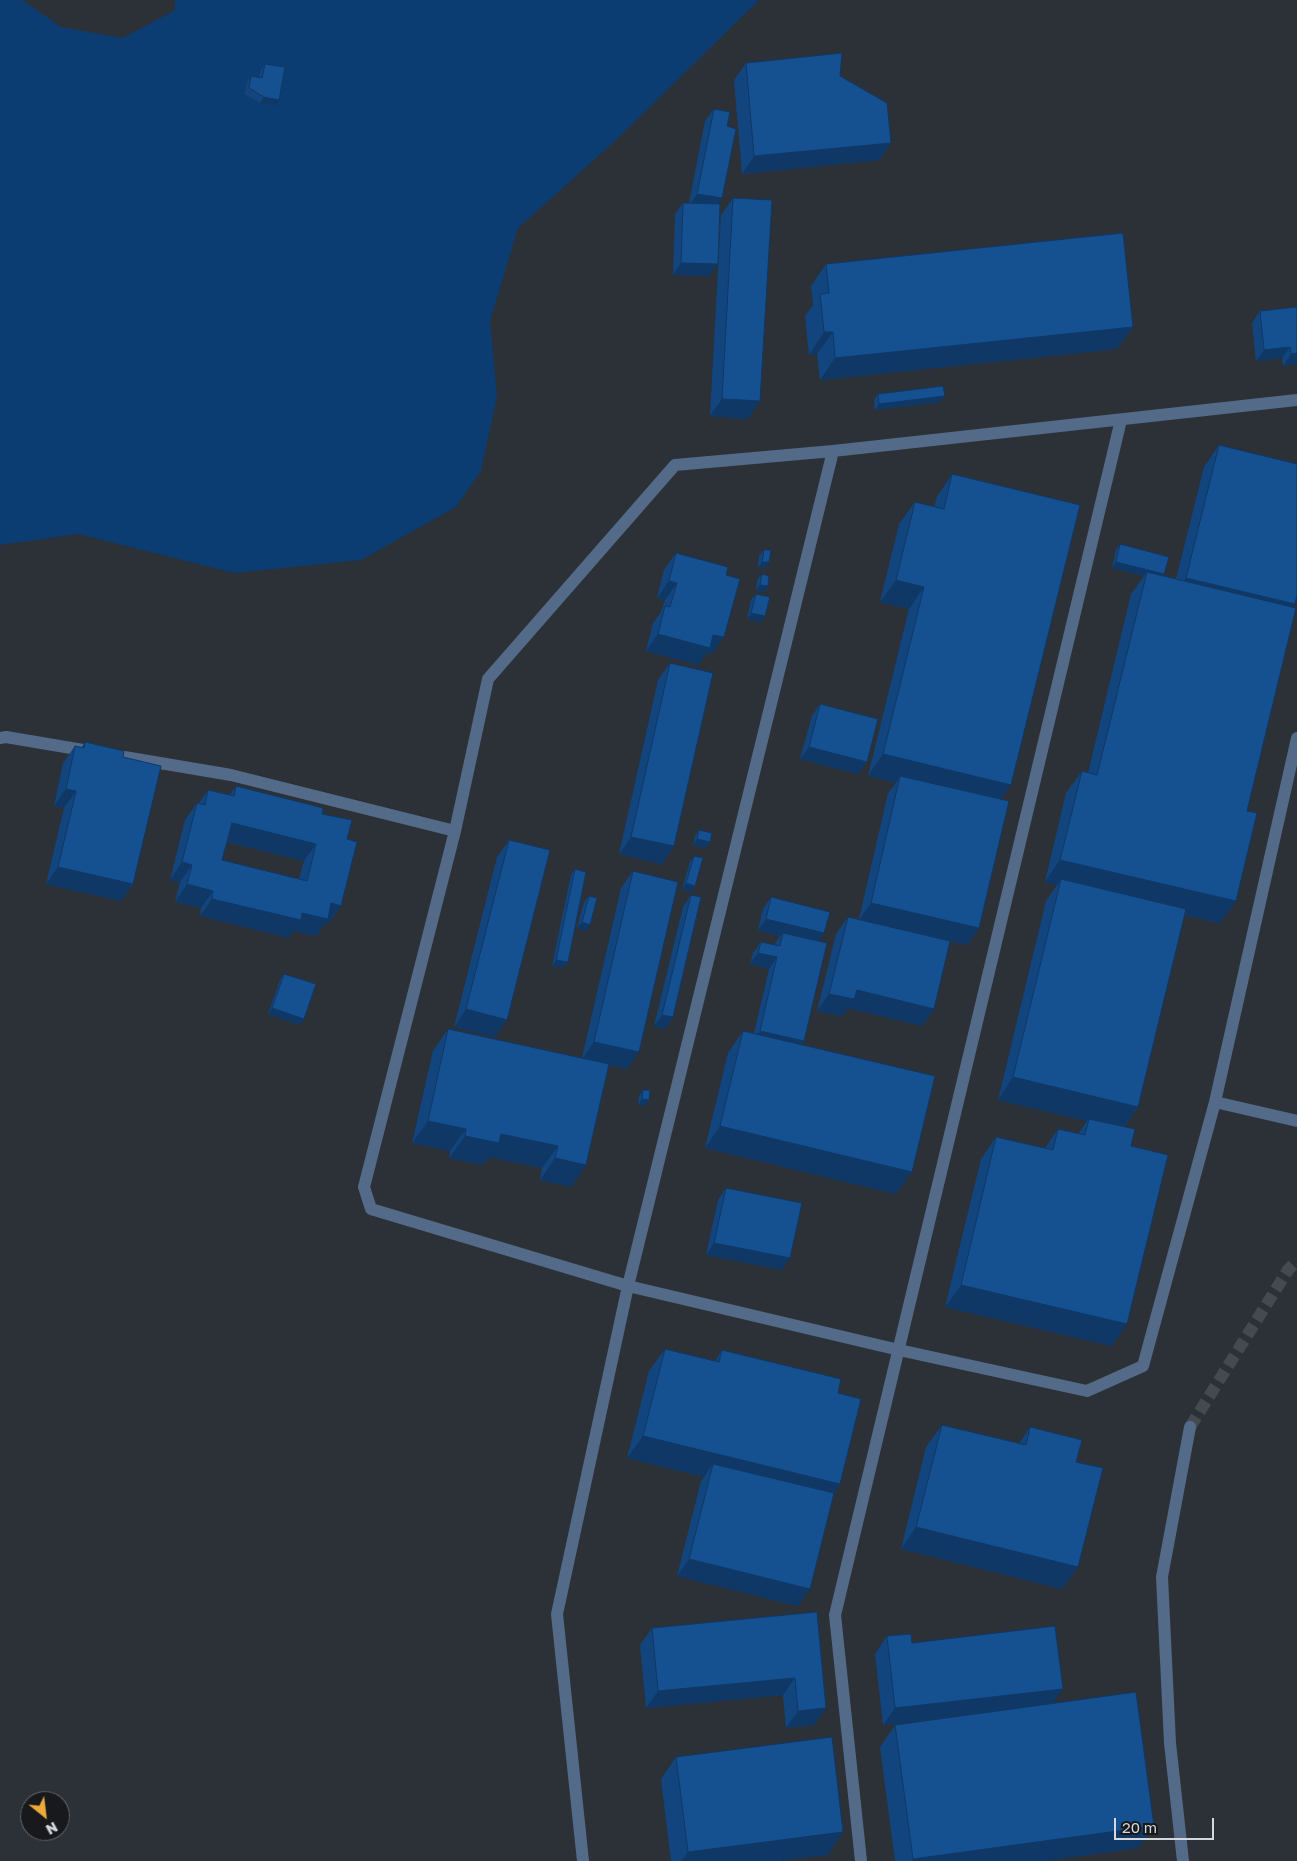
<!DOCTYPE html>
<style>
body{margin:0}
#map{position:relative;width:1297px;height:1861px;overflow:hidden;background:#2c3137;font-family:"Golos Text",sans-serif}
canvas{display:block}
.north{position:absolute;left:20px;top:1791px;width:50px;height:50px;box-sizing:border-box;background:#17191c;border:1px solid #636569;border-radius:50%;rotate:151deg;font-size:14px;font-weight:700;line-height:20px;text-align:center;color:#d4d8dc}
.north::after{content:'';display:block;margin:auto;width:18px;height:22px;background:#eda83b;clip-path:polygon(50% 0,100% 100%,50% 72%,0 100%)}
.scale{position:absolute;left:1114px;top:1818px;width:100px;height:22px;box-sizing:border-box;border:2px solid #d4d8dc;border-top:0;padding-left:6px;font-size:15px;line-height:18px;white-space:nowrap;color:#d4d8dc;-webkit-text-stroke:4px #17191c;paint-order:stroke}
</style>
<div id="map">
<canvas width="1297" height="1861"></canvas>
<div class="north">N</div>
<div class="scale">20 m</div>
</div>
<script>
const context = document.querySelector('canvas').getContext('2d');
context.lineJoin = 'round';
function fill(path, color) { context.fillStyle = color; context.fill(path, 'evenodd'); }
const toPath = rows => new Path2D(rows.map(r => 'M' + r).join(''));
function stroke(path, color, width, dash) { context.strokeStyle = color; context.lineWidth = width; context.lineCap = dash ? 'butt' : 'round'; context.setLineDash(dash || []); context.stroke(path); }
fill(toPath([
 [0,0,22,0,61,27,123,38,175,10,175,0,759,0,616,140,518,228,490,321,497,396,481,471,456,507,361,560,234,573,78,534,0,545]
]), '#0b3d72');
stroke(toPath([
 [1190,1427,1288,1270,1297,1261]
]), '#454a50', 12, [12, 6]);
stroke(toPath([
 [833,451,628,1286,371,1209,364,1187,455,831,488,679,675,465,833,451,1297,400],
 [0,738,6,737,231,775,455,831],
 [1215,1102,1297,1121],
 [583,1861,557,1614,628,1286,899,1350,1087,1391,1143,1366,1215,1102,1297,738],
 [861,1861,835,1615,1121,420],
 [1183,1861,1170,1743,1162,1577,1190,1427]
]), '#536b89', 12);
fill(toPath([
 [746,63,840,76,891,143,879,160,742,174,734,80],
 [265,64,275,106,260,103,244,94,247,82,251,76,259,77,261,70],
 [714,109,727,126,722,198,718,204,709,276,673,275,675,214,683,203,689,203,705,121],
 [733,198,748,419,710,416,721,215],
 [826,264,1133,327,1117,349,820,380,817,354,809,355,805,316,813,305,811,286],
 [1297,307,1297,364,1283,366,1282,358,1256,361,1252,323,1260,311],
 [878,394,940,402,875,410,874,400],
 [1219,445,1293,607,1247,811,1236,901,1220,923,1184,915,1138,1107,1124,1127,1131,1146,1112,1346,945,1307,981,1159,996,1137,1045,1148,1058,1129,1078,1134,1087,1121,998,1100,1046,901,1057,885,1045,882,1066,793,1082,771,1088,773,1131,594,1144,576,1112,568,1116,550,1120,544,1164,574,1163,576,1176,579,1204,467],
 [952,474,1001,799,979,928,967,945,950,941,934,1009,922,1026,848,1008,842,1016,817,1011,836,934,848,917,859,919,888,793,896,783,868,776,909,609,880,602,899,524,915,502,934,507,937,497],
 [764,550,765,568,758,568,759,556],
 [676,553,726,575,712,654,706,653,698,665,646,651,653,623,661,612,665,600,657,598,664,570],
 [762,574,768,586,764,592,756,590,757,580],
 [756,594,761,622,747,619,751,600],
 [670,663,674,846,662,864,619,854,658,680],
 [820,704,867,762,858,774,800,759,812,716],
 [85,742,123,757,133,884,121,901,46,884,64,808,54,806,63,763,75,746,81,748],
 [236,786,322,814,347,839,341,906,329,923,326,922,316,936,293,931,289,938,200,916,201,908,175,902,180,882,170,880,185,820,197,803,199,803,208,790,230,795],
 [227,842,304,861,299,879,222,860],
 [699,830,710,842,705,848,693,845,695,836],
 [509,840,495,1037,454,1027,497,857],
 [694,856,695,886,691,892,682,889,690,862],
 [575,869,568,962,563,968,552,966,571,875],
 [633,871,627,1069,609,1065,586,1165,571,1187,540,1180,542,1168,489,1157,483,1165,449,1158,450,1151,412,1143,433,1051,448,1029,582,1058,621,888],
 [691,895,673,1017,665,1029,654,1026,683,907],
 [589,896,586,931,577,928,584,902],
 [771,897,819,941,802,1045,896,1194,705,1148,728,1053,743,1031,754,1033,769,969,750,964,753,953,761,942,774,945,780,936,758,930,763,909],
 [284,974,304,1019,300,1025,268,1014,280,980],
 [643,1090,645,1106,638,1105,639,1096],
 [726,1188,782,1270,706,1255,718,1200],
 [665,1349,715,1361,722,1350,838,1393,840,1484,834,1493,798,1606,677,1576,701,1481,704,1477,627,1458,649,1371],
 [942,1425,1019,1444,1030,1427,1076,1462,1078,1567,1062,1589,901,1549,926,1447],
 [817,1612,814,1725,786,1728,783,1695,646,1708,640,1645,652,1628],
 [887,1636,1052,1703,1154,1826,1138,1848,1044,1861,895,1861,880,1747,895,1725,957,1717,883,1725,875,1654],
 [676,1757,828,1855,775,1861,671,1861,661,1779]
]), '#12457d');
fill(toPath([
 [264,97,279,100,275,106,260,103],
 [891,143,879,160,742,174,754,156],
 [697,194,722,198,714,210,689,206],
 [681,263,718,264,709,276,673,275],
 [1133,327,1117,349,820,380,835,358],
 [824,332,833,332,817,354,809,355],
 [1290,347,1282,358,1256,361,1264,350],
 [1297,353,1297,364,1283,366,1291,354],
 [945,396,940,402,875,410,879,404],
 [722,399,760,401,748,419,710,416],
 [762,562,769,562,765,568,758,568],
 [1116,562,1164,574,1160,580,1147,572,1144,576,1112,568],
 [1186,578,1295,604,1279,626,1171,600],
 [896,580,924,587,909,609,880,602],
 [669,581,677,583,665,600,657,598],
 [760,585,768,586,764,592,756,590],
 [751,613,765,616,761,622,747,619],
 [658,634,713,635,724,637,712,654,706,653,698,665,646,651],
 [809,747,867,762,858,774,800,759],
 [883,754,1011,785,995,807,900,776,896,783,868,776],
 [66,789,76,791,64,808,54,806],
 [232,823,316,844,304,861,220,840],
 [631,837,674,846,662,864,619,854],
 [697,839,710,842,705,848,693,845],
 [1060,860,1236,901,1220,923,1060,886,1061,879,1057,885,1045,882],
 [182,862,192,865,180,882,170,880],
 [58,867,133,884,121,901,46,884],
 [686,883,695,886,691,892,682,889],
 [187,884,213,891,201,908,175,902],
 [212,899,302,913,331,903,341,906,329,923,326,922,316,936,293,931,289,938,200,916],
 [871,903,979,928,967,945,859,920],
 [766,919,824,933,816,945,783,933,780,936,758,930],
 [582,922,590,925,586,931,577,928],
 [758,953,777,957,769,969,750,964],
 [556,960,568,962,563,968,552,966],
 [857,990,934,1009,922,1026,848,1008,842,1016,817,1011,829,994],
 [272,1008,304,1019,300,1025,268,1014],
 [466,1009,507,1020,495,1037,454,1027],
 [662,1015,673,1017,665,1029,654,1026],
 [760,1031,804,1041,796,1053,752,1043],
 [594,1042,639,1052,627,1069,582,1059],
 [1013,1077,1138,1107,1122,1129,1089,1119,1087,1121,998,1100],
 [642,1099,649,1100,645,1106,638,1105],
 [428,1121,466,1129,450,1151,412,1143],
 [720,1126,912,1172,896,1194,705,1148],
 [501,1134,558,1146,542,1168,489,1157,483,1165,449,1158,465,1136],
 [555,1158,586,1165,571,1187,540,1180],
 [714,1243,790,1258,782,1270,706,1255],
 [961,1285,1127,1324,1112,1346,945,1307],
 [643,1436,840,1484,825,1506,713,1464,704,1477,627,1458],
 [916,1527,1078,1567,1062,1589,901,1549],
 [689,1559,810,1589,798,1606,677,1576],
 [795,1678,783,1695,646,1708,658,1691],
 [1063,1689,1051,1706,883,1725,895,1708],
 [826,1708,814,1725,786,1728,798,1711],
 [1154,1826,1138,1848,1044,1861,912,1861,913,1859],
 [843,1832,828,1855,775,1861,681,1861,688,1852]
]), '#0f3866');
const building = toPath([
 [842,53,840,76,887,103,891,143,754,156,746,63,842,53],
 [265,64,285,67,279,100,264,97,249,88,251,76,262,78,265,64],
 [714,109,730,112,727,126,736,129,722,198,697,194,714,109],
 [733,198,772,200,760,401,722,399,733,198],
 [683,203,720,204,718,264,681,263,683,203],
 [1123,233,1133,327,835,358,833,332,824,332,820,294,829,293,826,264,1123,233],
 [1297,307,1297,353,1291,354,1290,347,1264,350,1260,311,1297,307],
 [943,386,945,396,879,404,878,394,943,386],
 [1219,445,1297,464,1297,595,1295,604,1186,578,1219,445],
 [952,474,1080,505,1011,785,883,754,924,587,896,580,915,502,944,509,952,474],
 [1120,544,1169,557,1164,574,1116,562,1120,544],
 [764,550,771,550,769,562,762,562,764,550],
 [676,553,728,567,726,575,740,579,724,637,713,635,710,648,658,634,665,606,670,607,677,583,669,581,676,553],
 [1147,572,1296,608,1247,811,1257,813,1236,901,1060,860,1082,771,1097,775,1147,572],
 [762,574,769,576,768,586,760,585,762,574],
 [756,594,770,597,765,616,751,613,756,594],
 [670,663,713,673,674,846,631,837,670,663],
 [820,704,878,719,867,762,809,747,820,704],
 [85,742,124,751,123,757,161,766,133,884,58,867,76,791,66,789,75,746,84,748,85,742],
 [900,776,1009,801,979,928,871,903,900,776],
 [236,786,323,808,322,814,352,820,347,839,357,842,341,906,331,903,328,919,302,913,301,920,212,899,213,891,187,884,192,865,182,862,197,803,205,805,208,790,234,796,236,786],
 [232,823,316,844,307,881,222,860,232,823],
 [699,830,712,833,710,842,697,839,699,830],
 [509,840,550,850,507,1020,466,1009,509,840],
 [694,856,703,858,695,886,686,883,694,856],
 [575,869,586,872,568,962,556,960,575,869],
 [633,871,678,882,639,1052,594,1042,633,871],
 [1061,879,1186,909,1138,1107,1013,1077,1061,879],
 [691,895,701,897,673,1017,662,1015,691,895],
 [589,896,597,898,590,925,582,922,589,896],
 [771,897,830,912,824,933,766,919,771,897],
 [848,917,950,941,934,1009,857,990,854,999,829,994,848,917],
 [783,933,827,943,804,1041,760,1031,777,957,758,953,761,942,780,946,783,933],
 [284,974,316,984,304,1019,272,1008,284,974],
 [448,1029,609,1064,586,1165,555,1158,558,1146,501,1134,499,1143,465,1136,466,1129,428,1121,448,1029],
 [743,1031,935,1076,912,1172,720,1126,743,1031],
 [643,1090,650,1090,649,1100,642,1099,643,1090],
 [1089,1119,1135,1129,1131,1146,1168,1155,1127,1324,961,1285,996,1137,1053,1150,1058,1129,1085,1135,1089,1119],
 [726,1188,802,1203,790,1258,714,1243,726,1188],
 [665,1349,719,1362,722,1350,841,1379,838,1393,861,1399,840,1484,643,1436,665,1349],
 [942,1425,1026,1445,1030,1427,1082,1440,1076,1462,1103,1468,1078,1567,916,1527,942,1425],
 [713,1464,834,1493,810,1589,689,1559,713,1464],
 [817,1612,826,1708,798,1711,795,1678,658,1691,652,1628,817,1612],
 [1055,1626,1063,1689,895,1708,887,1636,911,1634,912,1643,1055,1626],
 [1136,1692,1154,1826,913,1859,895,1725,1136,1692],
 [832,1737,843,1832,688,1852,676,1757,832,1737]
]);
fill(building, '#155091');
stroke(building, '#0f3866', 1);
</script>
